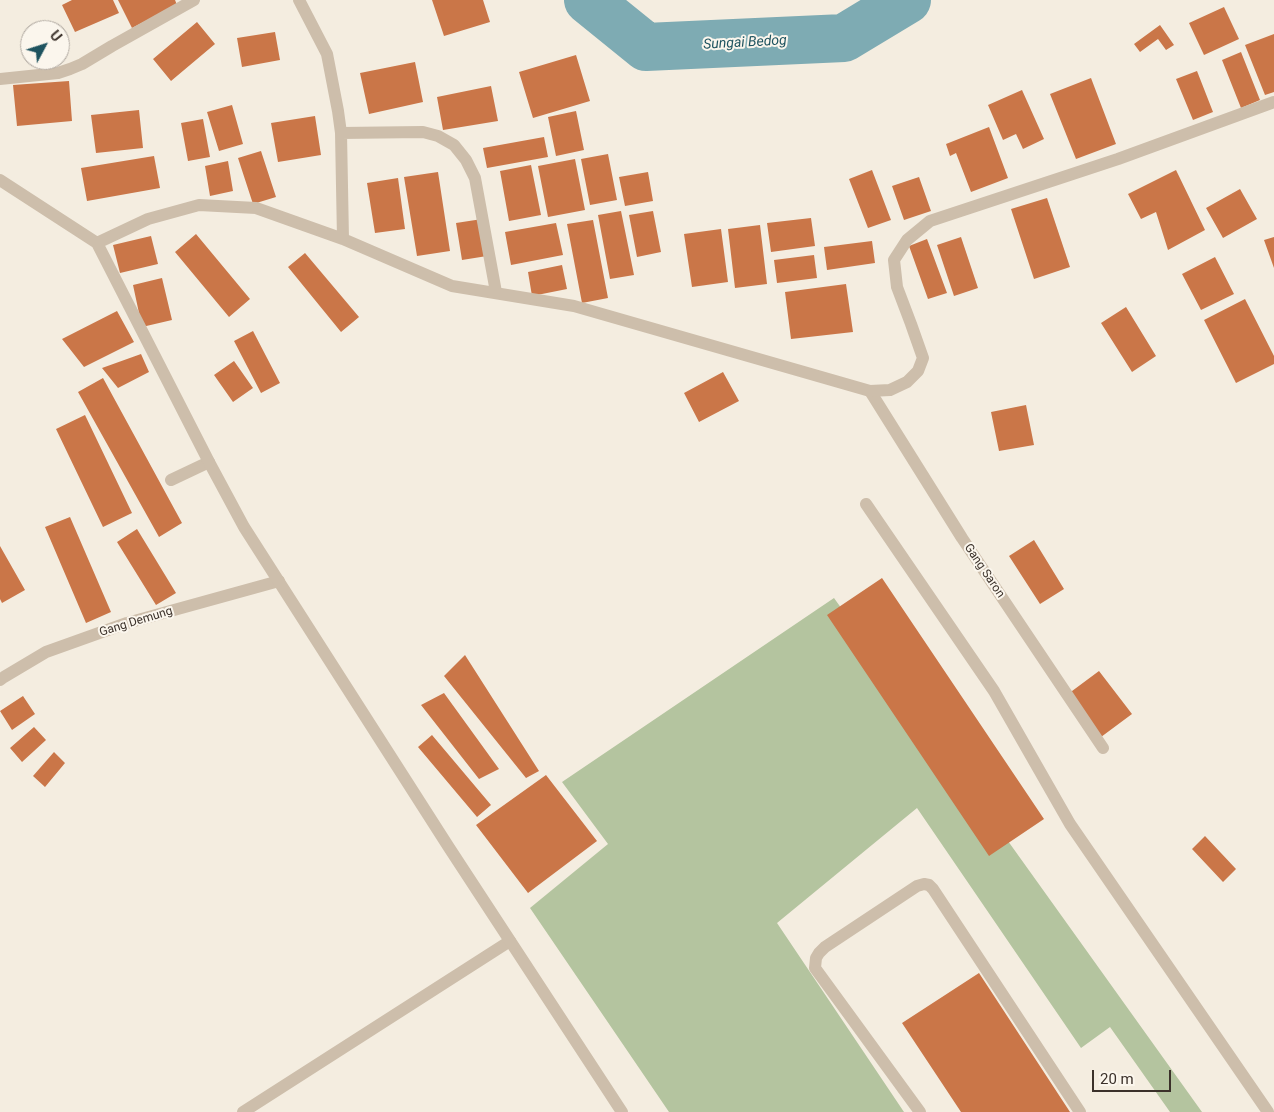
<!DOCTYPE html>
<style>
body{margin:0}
#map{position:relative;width:1274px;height:1112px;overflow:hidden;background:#f4ede0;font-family:Roboto,sans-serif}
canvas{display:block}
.north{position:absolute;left:20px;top:20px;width:50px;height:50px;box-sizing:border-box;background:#fbf6ed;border:1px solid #aea79f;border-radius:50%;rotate:50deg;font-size:14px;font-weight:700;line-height:20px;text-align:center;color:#3b312a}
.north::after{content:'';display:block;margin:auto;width:18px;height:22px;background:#1e535f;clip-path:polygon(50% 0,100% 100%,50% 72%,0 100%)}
.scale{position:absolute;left:1092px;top:1070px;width:79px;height:22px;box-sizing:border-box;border:2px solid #3b312a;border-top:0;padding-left:6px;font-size:15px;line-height:18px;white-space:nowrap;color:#3b312a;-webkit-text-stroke:4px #fbf6ed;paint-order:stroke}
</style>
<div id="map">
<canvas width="1274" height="1112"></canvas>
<div class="north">U</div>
<div class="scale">20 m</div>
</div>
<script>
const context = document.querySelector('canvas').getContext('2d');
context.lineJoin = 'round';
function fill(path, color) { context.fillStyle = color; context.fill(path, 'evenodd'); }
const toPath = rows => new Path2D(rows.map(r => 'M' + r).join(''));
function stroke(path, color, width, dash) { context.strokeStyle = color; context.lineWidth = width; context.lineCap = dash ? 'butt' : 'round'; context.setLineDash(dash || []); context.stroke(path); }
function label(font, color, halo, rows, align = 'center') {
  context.font = font + ' Roboto,sans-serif'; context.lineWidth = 4; context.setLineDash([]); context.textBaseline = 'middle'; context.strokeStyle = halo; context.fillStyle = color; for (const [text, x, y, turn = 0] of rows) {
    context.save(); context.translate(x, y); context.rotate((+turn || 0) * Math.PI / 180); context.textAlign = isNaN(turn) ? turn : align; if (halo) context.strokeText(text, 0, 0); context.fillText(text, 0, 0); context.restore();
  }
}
fill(toPath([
 [834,598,1202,1112,1170,1112,1110,1027,1081,1048,917,808,777,923,904,1112,669,1112,530,908,608,844,562,782]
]), '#b4c49f');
stroke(toPath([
 [588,0,646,47,844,38,907,0]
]), '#7eabb3', 48);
fill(toPath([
 [72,0,113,0,119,13,75,32,62,5],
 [118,0,175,0,177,5,132,28],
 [432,0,483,0,490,22,444,36],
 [1224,7,1239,39,1204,55,1189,23],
 [197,22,215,44,171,81,153,59],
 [1160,25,1174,45,1166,50,1158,39,1140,52,1134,44],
 [275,32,280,60,242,67,237,38],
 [1274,34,1274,92,1265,95,1245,45],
 [1241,52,1260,100,1241,108,1222,60],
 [576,55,590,101,533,118,519,72],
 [415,62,423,102,369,114,360,73],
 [1197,71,1213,112,1193,120,1176,79],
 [1091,78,1116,144,1076,159,1050,94],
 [69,81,72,121,17,126,13,85],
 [491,86,498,121,443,130,437,97],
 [1022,90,1044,139,1023,149,1016,134,1003,140,988,105],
 [232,105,243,144,219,151,207,112],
 [139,110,143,148,96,153,91,115],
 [576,111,584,150,556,156,548,117],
 [315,116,321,155,278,162,271,123],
 [203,119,210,157,188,161,181,123],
 [989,127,1008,178,971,192,956,153,950,156,946,144],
 [544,137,548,157,487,168,483,148],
 [261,151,276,197,253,204,238,158],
 [608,154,617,200,590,205,581,159],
 [154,156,160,188,87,201,81,168],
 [575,159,585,210,548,217,538,166],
 [228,161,233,191,210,196,205,166],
 [531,165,541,215,509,221,500,171],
 [872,170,891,220,868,228,849,179],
 [1176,170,1205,230,1168,250,1156,212,1141,219,1128,194],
 [438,172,450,251,417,256,404,177],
 [648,172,653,201,625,206,619,177],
 [919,177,931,211,904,220,892,186],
 [398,178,405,229,375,233,367,183],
 [1240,189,1257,219,1223,238,1206,208],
 [1047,198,1070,267,1034,279,1011,209],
 [621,211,634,275,610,279,598,215],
 [653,211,661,252,637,257,629,215],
 [811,218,815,246,771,252,767,223],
 [482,219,487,256,462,260,456,223],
 [593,220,608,298,582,303,567,224],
 [556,223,563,255,511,265,505,232],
 [760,225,767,284,735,288,728,229],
 [721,229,728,282,692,287,684,234],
 [196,234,250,299,229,317,175,252],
 [151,236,158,264,120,273,113,245],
 [961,237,978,288,954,296,937,245],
 [1274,237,1274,268,1264,240],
 [927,239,947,293,928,299,909,246],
 [872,241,875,263,827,270,824,247],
 [305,253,359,317,341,332,288,267],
 [814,255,817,278,777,283,774,260],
 [1215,257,1234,294,1201,310,1182,274],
 [562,265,567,289,532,296,528,272],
 [162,278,172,320,142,327,133,285],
 [846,284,853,332,791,339,785,292],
 [1245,299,1274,356,1274,364,1236,383,1204,320],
 [1126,307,1156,356,1132,372,1101,323],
 [117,311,134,342,84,367,62,339],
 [253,331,280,383,261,393,234,341],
 [141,354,149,372,118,388,102,368],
 [234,361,253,388,233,402,214,375],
 [723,372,739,401,699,422,684,393],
 [103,378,182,523,159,537,78,392],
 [1026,405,1034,445,999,451,991,412],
 [85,415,132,513,103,527,56,429],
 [70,517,111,612,86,623,45,527],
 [137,529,176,593,156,605,117,542],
 [1034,540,1064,589,1040,604,1009,556],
 [0,546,25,590,2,603,0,599],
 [882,578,1044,819,989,856,827,615],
 [465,655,539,771,526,778,444,676],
 [1099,671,1132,714,1101,737,1068,694],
 [444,693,499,769,479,779,421,705],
 [23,696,35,714,12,730,0,711],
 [34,727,46,740,22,762,10,748],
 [432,735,491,805,477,817,418,747],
 [54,752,65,763,45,787,33,776],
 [546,775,597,841,528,893,476,825],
 [1205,836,1236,869,1223,882,1192,849],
 [979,973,1070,1112,961,1112,902,1023]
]), '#ca7648');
stroke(toPath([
 [870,391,962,538,1103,748],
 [171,480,209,462],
 [866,504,994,691,1070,824,1268,1112],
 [0,680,4,677,46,652,127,623,279,581],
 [243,1112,510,941],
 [920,1112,815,968,816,958,819,953,825,947,917,886,924,884,929,885,933,889,1080,1112]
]), '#cdbeab', 12);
stroke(toPath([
 [299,0,327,54,338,111,341,133,343,239],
 [0,79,58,73,70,69,82,64,112,46,194,0],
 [341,133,423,132,438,136,454,145,466,160,475,178,496,292],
 [0,180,97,243,148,219,199,205,256,208,343,239,452,286,574,306,870,391,890,390,907,382,918,371,923,358,911,324,897,287,894,260,907,240,930,221,1118,159,1274,102],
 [97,243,209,462,244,527,448,846,622,1112]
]), '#cdbeab', 12);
label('12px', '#3b312a', '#fbf6ed', [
 ["Gang Saron",984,571,56],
 ["Gang Demung",136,622,-17]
]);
label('italic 14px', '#1e535f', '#fbf6ed', [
 ["Sungai Bedog",745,43,-3]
]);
</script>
